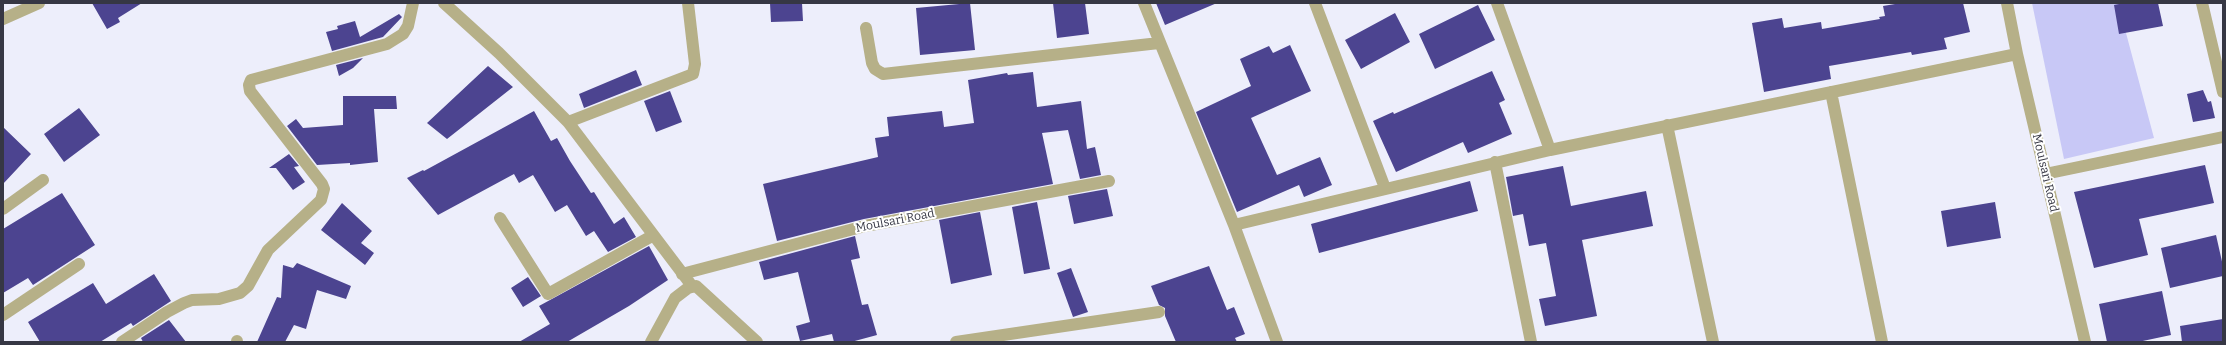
<!DOCTYPE html>
<style>
body{margin:0}
#map{position:relative;width:2226px;height:345px;overflow:hidden;background:#edeefb;font-family:Bitter,serif}
canvas{display:block}
.frame{position:absolute;inset:0;border:4px solid #363744;pointer-events:none}
</style>
<div id="map">
<canvas width="2226" height="345"></canvas>
<div class="frame"></div>
</div>
<script>
const context = document.querySelector('canvas').getContext('2d');
context.lineJoin = 'round';
function fill(path, color) { context.fillStyle = color; context.fill(path, 'evenodd'); }
const toPath = rows => new Path2D(rows.map(r => 'M' + r).join(''));
function stroke(path, color, width, dash) { context.strokeStyle = color; context.lineWidth = width; context.lineCap = dash ? 'butt' : 'round'; context.setLineDash(dash || []); context.stroke(path); }
function label(font, color, halo, rows, align = 'center') {
  context.font = font + ' Bitter,serif'; context.lineWidth = 4; context.setLineDash([]); context.textBaseline = 'middle'; context.strokeStyle = halo; context.fillStyle = color; for (const [text, x, y, turn = 0] of rows) {
    context.save(); context.translate(x, y); context.rotate((+turn || 0) * Math.PI / 180); context.textAlign = isNaN(turn) ? turn : align; if (halo) context.strokeText(text, 0, 0); context.fillText(text, 0, 0); context.restore();
  }
}
fill(toPath([
 [2032,3,2118,3,2154,138,2064,159]
]), '#c8c8f6');
fill(toPath([
 [92,3,142,3,118,18,120,22,107,29],
 [770,3,802,3,803,21,771,22],
 [970,3,975,50,920,55,916,8],
 [1053,3,1085,3,1089,34,1057,38],
 [1156,3,1217,3,1165,25],
 [1901,3,1963,3,1970,32,1944,38,1947,49,1912,55,1911,52,1829,66,1831,79,1764,92,1752,23,1782,18,1784,28,1821,22,1822,29,1880,19,1879,17,1885,16,1883,6],
 [2124,3,2158,3,2163,26,2119,34,2114,5],
 [1478,5,1495,40,1435,69,1419,34],
 [1395,13,1410,42,1361,69,1345,40],
 [399,14,402,17,383,37,332,51,326,32,338,29,337,26,355,21,360,37],
 [1290,45,1311,91,1251,118,1277,175,1320,157,1332,185,1304,197,1299,185,1237,212,1196,112,1251,86,1240,59,1269,46,1273,53],
 [363,58,353,68,339,76,336,65],
 [488,66,513,87,447,139,427,123],
 [636,70,642,85,584,108,579,94],
 [1492,71,1505,100,1499,103,1512,134,1468,153,1463,142,1396,172,1373,121,1393,112,1394,114],
 [1033,72,1037,107,1081,101,1087,149,1095,147,1101,175,1080,179,1068,130,1042,133,1053,184,864,219,777,241,763,184,878,157,875,138,889,136,887,117,942,111,944,127,974,123,968,80,1007,73,1008,75],
 [2203,90,2208,102,2211,101,2215,118,2193,122,2187,94],
 [670,91,682,122,656,132,644,101],
 [343,96,396,96,397,109,374,109,378,162,350,165,350,163,317,165,287,126,296,119,303,128,343,125],
 [79,108,100,135,64,162,44,134],
 [534,111,551,141,557,138,570,161,591,193,594,192,614,224,624,217,636,237,608,252,594,231,586,236,567,205,555,212,533,175,519,183,514,174,438,215,407,178,423,170,424,171],
 [3,127,31,154,3,184],
 [289,154,299,166,294,167,305,182,293,190,276,168,269,168],
 [2205,165,2214,203,2139,219,2148,255,2094,268,2074,192],
 [1563,166,1571,206,1646,191,1653,226,1582,240,1597,316,1545,326,1539,299,1556,296,1546,243,1529,246,1523,214,1513,216,1506,177],
 [1470,181,1478,211,1319,253,1311,224],
 [1107,189,1113,216,1074,224,1068,196],
 [62,193,95,245,33,285,28,278,3,293,3,229],
 [1037,202,1050,269,1024,274,1012,207],
 [1995,202,2001,238,1947,247,1941,211],
 [342,203,372,231,361,243,374,253,365,265,321,230],
 [980,212,992,275,951,284,939,220],
 [2216,235,2223,266,2223,276,2170,288,2161,248],
 [855,236,860,258,851,260,862,305,868,304,877,335,851,342,834,342,832,334,800,341,796,326,810,322,798,272,764,280,759,262],
 [649,246,668,280,629,306,567,342,519,342,550,324,539,306],
 [297,263,351,286,346,299,317,290,306,329,294,325,285,342,257,342,277,297,281,298,283,265,293,268],
 [1209,266,1227,310,1234,307,1245,334,1235,338,1237,342,1176,342,1165,316,1165,308,1159,305,1151,286],
 [1071,268,1088,312,1073,317,1057,273],
 [154,274,171,301,133,326,131,323,100,342,40,342,28,322,93,283,106,304],
 [528,277,541,296,523,307,511,288],
 [2162,291,2171,335,2138,342,2107,342,2099,304],
 [2223,319,2223,342,2182,342,2180,326],
 [169,320,186,342,143,342,141,338]
]), '#4c4490');
stroke(toPath([
 [444,3,499,53,568,122,692,286],
 [1144,3,1234,225,1277,342],
 [1315,3,1385,188],
 [1497,3,1550,150,2017,54],
 [2007,3,2017,54,2085,342],
 [2202,3,2223,92],
 [3,19,39,3],
 [866,28,872,63,875,69,883,74,1159,43],
 [1831,92,1882,342],
 [568,122,693,74,695,64,688,3],
 [1667,125,1713,342],
 [1495,162,1531,342],
 [2045,174,2223,137],
 [3,209,43,180],
 [500,218,548,294,652,236],
 [1234,225,1550,150],
 [682,274,865,226,1109,181],
 [3,315,79,264],
 [122,342,167,312,184,303,192,300,219,299,240,293,248,286,268,250,321,200,324,189,322,184,250,91,249,85,251,80,387,44,403,34,408,26,413,3],
 [237,342,237,341],
 [651,342,675,298,688,288,696,286,757,342],
 [956,342,1159,312]
]), '#b6b088', 12);
label('12px', '#363744', '#fff', [
 ["Moulsari Road",2045,173,77],
 ["Moulsari Road",895,221,-11]
]);
</script>
